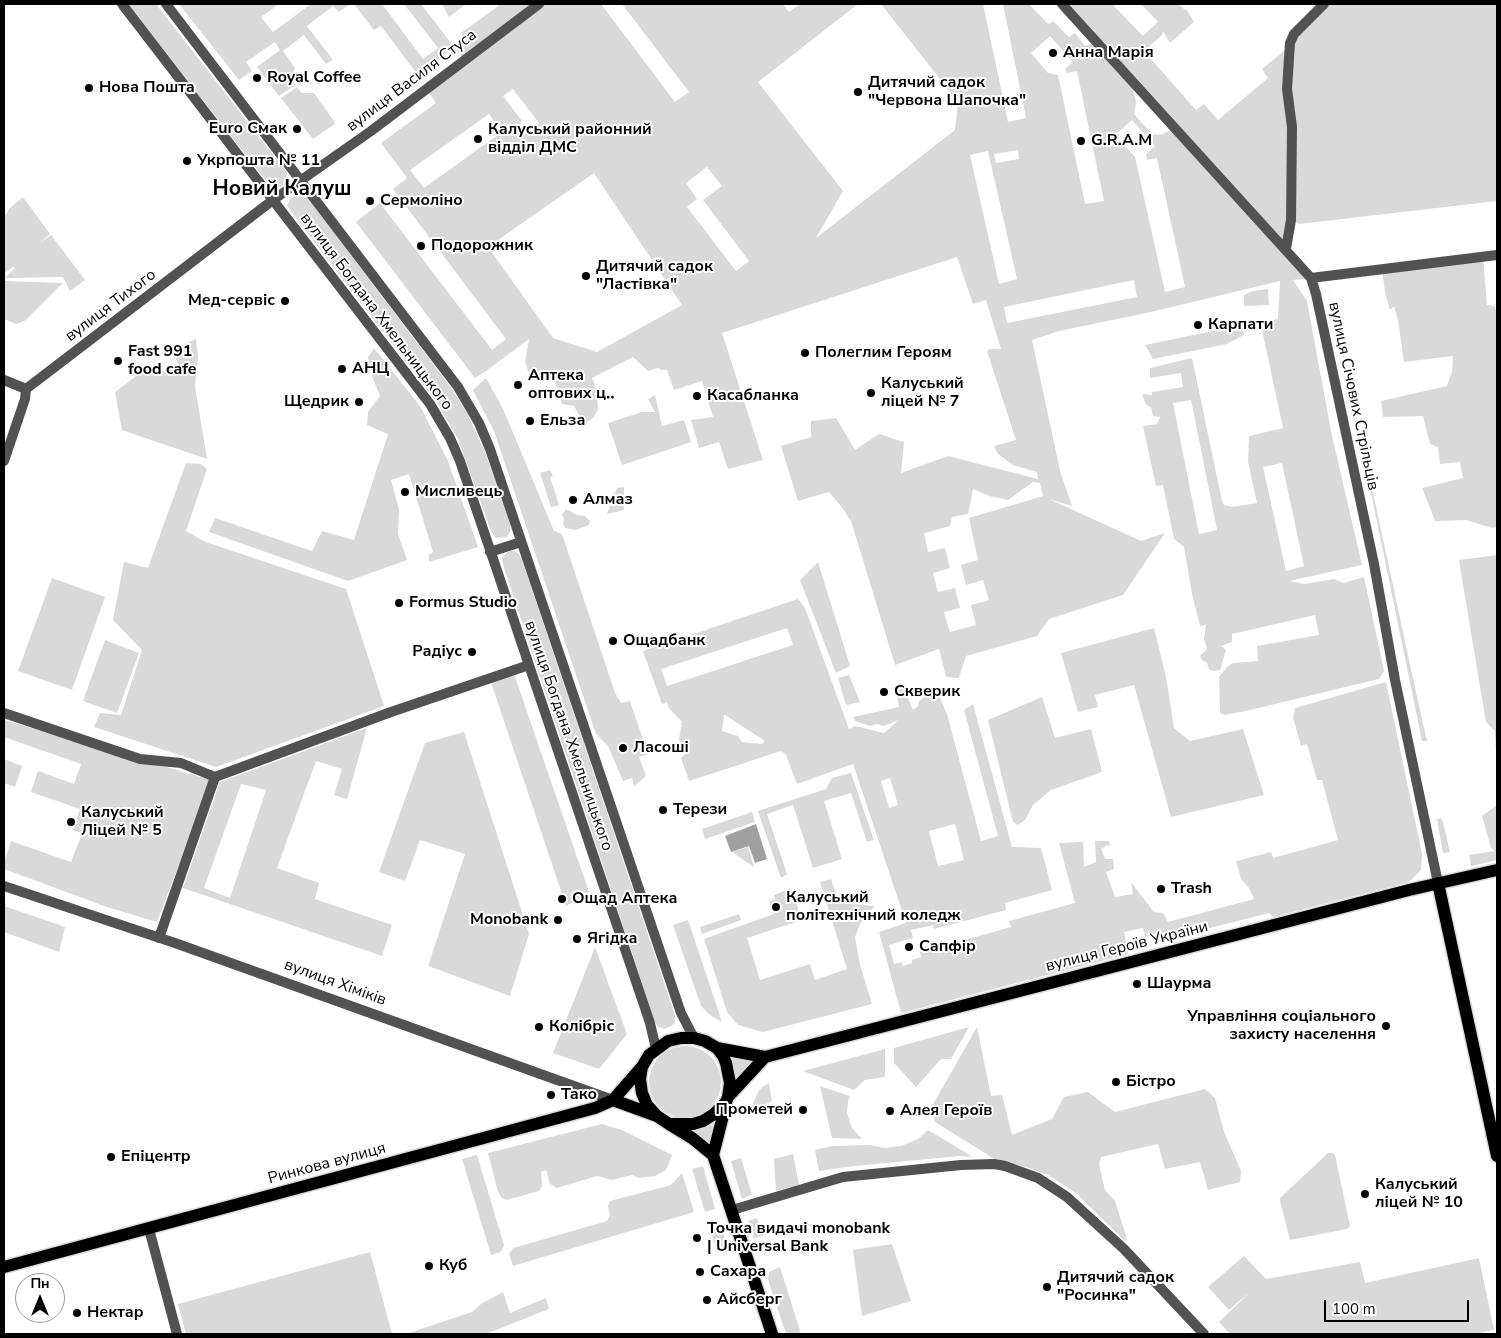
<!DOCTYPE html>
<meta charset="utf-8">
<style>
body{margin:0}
#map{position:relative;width:1501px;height:1338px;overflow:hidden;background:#fff;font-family:"Nunito Sans",sans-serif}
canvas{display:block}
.frame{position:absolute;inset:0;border:5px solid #000;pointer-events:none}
.north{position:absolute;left:15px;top:1273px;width:50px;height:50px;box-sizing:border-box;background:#fff;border:1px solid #999;border-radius:50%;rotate:0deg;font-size:14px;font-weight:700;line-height:20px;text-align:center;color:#000}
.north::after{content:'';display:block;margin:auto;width:18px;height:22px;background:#000;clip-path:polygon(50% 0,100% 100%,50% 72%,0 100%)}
.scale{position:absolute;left:1324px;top:1300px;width:145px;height:22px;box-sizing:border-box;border:2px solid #000;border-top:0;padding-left:6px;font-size:15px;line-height:18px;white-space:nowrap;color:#000;-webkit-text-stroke:4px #fff;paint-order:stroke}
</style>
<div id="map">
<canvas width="1501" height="1338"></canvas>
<div class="frame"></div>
<div class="north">Пн</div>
<div class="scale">100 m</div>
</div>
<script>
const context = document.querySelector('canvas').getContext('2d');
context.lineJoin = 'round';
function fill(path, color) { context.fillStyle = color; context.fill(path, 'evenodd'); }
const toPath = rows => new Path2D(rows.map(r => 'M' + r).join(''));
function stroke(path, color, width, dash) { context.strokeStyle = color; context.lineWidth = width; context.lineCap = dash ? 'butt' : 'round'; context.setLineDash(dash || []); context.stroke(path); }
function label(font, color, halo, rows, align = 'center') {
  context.font = font + ' "Nunito Sans",sans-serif'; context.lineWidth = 4; context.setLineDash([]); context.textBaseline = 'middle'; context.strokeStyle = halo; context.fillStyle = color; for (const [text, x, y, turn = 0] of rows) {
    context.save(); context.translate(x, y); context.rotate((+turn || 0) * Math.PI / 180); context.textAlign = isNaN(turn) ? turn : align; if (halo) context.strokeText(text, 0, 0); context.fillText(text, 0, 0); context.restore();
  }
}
fill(toPath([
 [128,4,156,4,287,173,287,182,280,187,270,186],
 [179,4,279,4,261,17,273,32,311,4,350,4,339,12,333,6,307,26,333,60,326,64,304,35,283,51,295,68,290,78,295,85,279,96,257,67,280,50,275,42,246,62,252,71,239,80],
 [354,4,382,4,423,59,438,48,404,4,421,4,454,47,464,39,461,33,501,4,601,4,675,102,689,92,622,4,783,4,789,12,800,4,858,4,758,82,843,191,816,238,955,130,958,102,881,4,983,4,1008,122,1026,118,1003,4,1029,4,1048,24,1053,21,1069,37,1075,33,1085,46,1096,42,1062,4,1112,4,1143,36,1158,22,1141,4,1178,4,1184,9,1187,10,1194,22,1170,43,1163,31,1162,35,1144,51,1196,110,1204,104,1218,120,1268,78,1262,69,1285,50,1324,4,1497,4,1497,201,1299,224,1291,220,1286,249,1311,278,1293,280,1307,301,1332,436,1362,565,1289,581,1305,584,1334,579,1343,583,1364,577,1384,671,1379,679,1250,710,1225,715,1220,713,1219,677,1227,667,1233,663,1258,661,1257,646,1319,635,1315,615,1232,634,1232,642,1221,646,1226,650,1220,670,1213,671,1209,669,1207,663,1202,660,1200,656,1207,649,1204,639,1206,625,1200,626,1192,594,1184,547,1174,539,1163,485,1156,486,1143,426,1157,424,1160,417,1153,416,1151,407,1146,405,1142,394,1152,395,1152,392,1183,387,1181,373,1150,378,1150,368,1192,358,1222,501,1224,505,1232,507,1257,503,1248,462,1249,436,1283,428,1261,325,1278,319,1280,281,1151,312,1059,331,1032,340,1060,471,1072,506,1049,499,1141,541,1165,533,1123,595,1049,619,1037,636,966,656,959,678,946,677,939,649,895,665,851,521,841,506,829,492,798,501,781,446,811,437,811,421,836,418,855,450,879,434,904,442,901,473,948,456,1038,479,1037,472,1013,465,998,454,994,446,1016,440,987,351,990,349,1001,349,986,300,973,304,957,257,722,333,763,460,728,469,719,442,699,448,691,420,713,417,702,381,674,390,667,370,661,370,658,368,648,371,633,357,592,378,597,391,598,410,593,418,584,424,574,406,562,404,552,374,531,380,525,361,529,339,486,371,475,378,356,222,380,203,492,350,506,339,393,189,407,178,381,143,436,103,426,89,464,60,454,47,417,74,381,26,374,30],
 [1050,36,1073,62,1065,69,1067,73,1077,71,1104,201,1085,204,1058,75,1048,73,1031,53],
 [1131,81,1175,128,1163,134,1153,135,1134,114,1136,102],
 [513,89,539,123,526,132,519,123,522,121,503,96],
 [489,114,502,132,424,188,410,170],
 [1132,120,1155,146,1146,154,1147,160,1157,158,1185,287,1165,292,1135,157,1115,135],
 [1018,150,1019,159,996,163,994,154],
 [988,151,1017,279,999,284,970,155],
 [707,167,722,186,703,200,749,261,736,271,687,207,697,199,686,183],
 [594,173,682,305,597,352,553,338,488,247],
 [1134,280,1137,297,1007,323,1004,307],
 [1191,400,1217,530,1199,534,1173,403],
 [1282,463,1304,566,1286,571,1263,467],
 [1033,482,1040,483,1043,496,969,518,978,560,961,565,966,585,983,580,989,600,971,605,976,625,950,632,944,612,960,608,955,588,938,592,933,573,950,568,945,548,928,552,924,533,950,526,952,517,968,514,973,489,989,496,1008,500],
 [442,4,466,4,449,17],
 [297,87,302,93,314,93,334,121,335,124,313,139,281,98],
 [301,193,304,193,452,389,468,415,485,452,510,524,510,532,507,537,496,538,491,531,458,439,436,401,287,206,290,199],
 [23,197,50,234,40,243,51,235,85,280,70,291,63,277,5,278,14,269,14,266,4,274,4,217,10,208],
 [1483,257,1487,305,1495,306,1497,318,1497,527,1492,528,1466,520,1435,521,1422,488,1463,478,1460,462,1440,464,1438,447,1430,444,1423,416,1383,417,1381,401,1447,386,1452,372,1453,356,1404,362,1398,320,1394,306,1390,310,1385,292,1382,269],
 [1327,279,1417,697,1427,741,1422,741],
 [4,281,63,283,26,320,16,324,4,319],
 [1268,289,1269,305,1244,306,1244,295,1253,291],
 [1242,325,1244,335,1227,344,1153,359,1145,345],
 [196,339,198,357,195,386,207,459,122,430,115,392,148,367,155,375,178,363,172,349],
 [374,348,420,406,448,461,478,547,429,562,429,555,433,552,409,474,391,480,399,509,398,534,407,560,348,581,209,532,215,518,312,551,322,531,354,540,388,434,367,425,368,412,380,396,372,376,368,357],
 [486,378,504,411,554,531,562,534,615,693,621,703,630,701,648,754,639,757,646,776,634,786,632,778,623,781,608,746,596,734,494,431,473,390],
 [655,395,662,426,684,420,691,442,622,465,608,423,642,412,655,412,648,399],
 [186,463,201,464,207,469,186,531,206,542,346,589,384,706,216,767,94,727,100,713,121,715,142,650,113,620,124,562,148,568],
 [550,470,553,476,550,477,559,505,551,507,540,473],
 [624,487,624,510,607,514,617,488],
 [566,509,577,515,585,516,590,521,589,525,575,530,565,528,563,523,564,519,562,515],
 [513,550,519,554,522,560,675,1015,675,1023,671,1026,664,1029,658,1027,655,1022,503,565,502,558,507,552],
 [1497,555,1497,752,1496,752,1495,731,1486,722,1459,560],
 [818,562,850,666,836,673,800,580],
 [52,578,105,597,72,690,18,671],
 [798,599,805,608,849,729,855,726,884,733,899,720,884,726,877,724,870,726,855,721,853,717,899,707,896,688,903,686,913,710,918,706,919,701,929,694,940,698,947,714,981,841,998,836,964,710,973,704,1012,847,1041,848,1052,890,1005,903,1006,910,934,929,933,925,911,930,913,938,889,945,894,964,902,962,903,966,912,963,912,960,921,957,919,948,938,943,940,947,1011,927,1009,921,1075,903,1059,843,1083,842,1084,867,1096,862,1095,841,1109,841,1110,846,1108,845,1101,849,1105,859,1113,859,1114,869,1106,872,1115,897,1133,894,1131,882,1154,912,1163,913,1168,922,1254,899,1249,888,1241,879,1236,861,1271,852,1273,858,1338,840,1322,780,1317,780,1307,744,1301,746,1293,717,1295,708,1386,682,1422,854,1421,870,1409,882,1273,917,1269,913,1159,941,1153,935,1145,937,1143,928,1124,932,1128,954,901,1013,879,932,906,923,853,764,797,784,786,755,781,751,689,781,681,758,689,750,681,745,679,739,682,722,669,708,667,702,662,704,643,651],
 [787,628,793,645,667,686,661,669],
 [724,715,725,715,765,741,762,744,742,742,738,736,722,731],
 [890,778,898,805,889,808,881,781],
 [955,824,964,860,938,866,929,831],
 [1154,628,1166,677,1174,728,1190,741,1243,729,1264,795,1171,817,1134,685,1095,695,1098,707,1078,712,1061,653],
 [105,640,139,653,117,713,83,701],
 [513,671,589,892,566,906,490,679],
 [849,675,860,702,846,705,838,678],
 [1042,697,1055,738,1091,729,1102,772,1051,790,1033,805,1025,820,1018,825,1013,822,988,720],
 [4,720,211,780,157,922,107,907,4,869,4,863,11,841,71,862,82,833,73,830,80,809,31,792,38,771,74,784,81,764,4,737],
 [367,728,347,799,334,795,342,769,316,761,277,868,319,883,315,899,392,925,382,956,183,888,220,782],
 [241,784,266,790,230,898,204,888],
 [464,732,529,934,510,996,428,966,465,854,420,840,405,881,379,872,425,743],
 [4,759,22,766,15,787,4,783],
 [851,773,874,840,867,842,851,793,824,801,842,859,813,868,793,805,767,814,787,874,781,878,758,811,826,789,832,778],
 [1497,805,1497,860,1471,866,1469,855,1495,851,1491,848,1482,816],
 [752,812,755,822,705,839,702,829],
 [1442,818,1450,852,1443,853,1437,819],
 [748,847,754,867,732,852],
 [831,879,839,903,875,906,861,922,855,937,860,965,872,1004,763,1032,738,1025,727,1012,704,939,774,914,769,901,775,899,774,895,791,888,802,920,747,938,760,980,810,964,815,980,847,969,820,882],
 [4,906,65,927,59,952,4,932],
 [739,914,741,920,702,934,700,927],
 [688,920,722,1022,710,1015,701,1006,673,925],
 [595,947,627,1034,599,1069,553,1053],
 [969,1027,951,1059,941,1059,916,1087,894,1063,894,1048],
 [977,1027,991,1096,1002,1095,1012,1135,1052,1119,1064,1097,1088,1092,1115,1112,1205,1089,1215,1098,1224,1132,1241,1171,1240,1182,1208,1190,1200,1162,1165,1169,1158,1144,1101,1157,1099,1164,1105,1190,1115,1201,1127,1239,1125,1241,1076,1193,1048,1175,1026,1167,996,1160,935,1122,931,1108],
 '649 1082a36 36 0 1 1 72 0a36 36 0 1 1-72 0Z',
 [885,1049,885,1077,865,1080,854,1090,803,1071],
 [728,1055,757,1061,736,1082],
 [769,1083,772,1101,749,1113,758,1092,762,1087],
 [820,1086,850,1096,848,1102,847,1113,852,1128,862,1139,832,1138],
 [716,1122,711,1147,691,1129,708,1127],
 [602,1124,622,1130,672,1155,666,1170,655,1176,639,1178,632,1175,612,1180,597,1176,557,1188,550,1184,546,1170,541,1172,542,1186,539,1191,507,1200,502,1198,498,1192,488,1153],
 [928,1130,973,1157,960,1156,854,1166,819,1171,815,1150,832,1146,870,1145,884,1148,901,1146,918,1139],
 [1328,1153,1333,1153,1335,1155,1350,1226,1347,1229,1290,1240,1280,1201,1280,1198],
 [793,1154,799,1185,776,1191,774,1159],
 [477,1155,504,1245,501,1252,491,1255,462,1159],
 [741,1158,752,1195,742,1199,731,1161],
 [703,1166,715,1209,705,1212,692,1169],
 [682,1173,694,1212,513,1266,509,1254,513,1248,607,1221,610,1216,608,1206,610,1201,671,1185],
 [757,1218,763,1236,754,1238,748,1221],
 [721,1225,727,1245,716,1248,710,1228],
 [892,1244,911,1301,862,1316,853,1250],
 [370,1252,392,1334,186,1334,178,1304],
 [1244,1256,1266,1279,1360,1262,1365,1283,1479,1258,1494,1330,1474,1334,1230,1334,1219,1322,1251,1291,1229,1310,1208,1287],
 [780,1267,801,1334,786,1334,768,1279,769,1272],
 [503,1292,510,1313,546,1298,549,1309,486,1334,406,1334,472,1312,481,1304]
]), '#d9d9d9');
fill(toPath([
 [756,824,767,859,755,863,749,846,731,852,725,836]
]), '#a0a0a0');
const major = toPath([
 [1438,883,1497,1156],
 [717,1048,765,1057,1409,890,1497,870],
 [728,1097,765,1057],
 [613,1100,641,1068],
 [726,1104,713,1155,772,1334],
 [669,1124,693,1124,703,1121,714,1114,726,1102,728,1097,730,1083,726,1063,723,1056,717,1048,705,1041,694,1038,681,1038,668,1041,649,1055,642,1067,640,1079,642,1093,647,1105,657,1116,669,1124,692,1138,713,1155],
 [4,1267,595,1108,613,1100,657,1116]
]);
stroke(major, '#dbdbdb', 15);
stroke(toPath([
 [122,4,430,404,450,438,460,461,650,1023,656,1049],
 [166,4,458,387,479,423,490,449,681,1013,694,1038],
 [1062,4,1311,278,1316,294,1374,564,1395,680,1438,883],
 [1286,249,1291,220,1292,127,1287,89,1290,43,1294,34,1324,4],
 [1311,278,1497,255],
 [4,380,26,389],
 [4,461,25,399,26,389,273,200,371,131,539,4],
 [490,552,521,542],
 [4,713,140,759,181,763,215,777,391,712,529,665],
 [4,886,175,943,613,1100],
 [159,938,215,777],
 [732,1210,843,1177,961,1165,994,1164,1005,1166,1038,1178,1067,1197,1124,1249,1204,1334],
 [149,1229,177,1334]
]), '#525252', 10);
stroke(major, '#000', 12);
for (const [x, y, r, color] of [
 [1053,53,5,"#000"],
 [257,78,5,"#000"],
 [89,88,5,"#000"],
 [858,92,5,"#000"],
 [297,129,5,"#000"],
 [478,139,5,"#000"],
 [1081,141,5,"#000"],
 [187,161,5,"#000"],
 [370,201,5,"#000"],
 [421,246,5,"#000"],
 [586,276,5,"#000"],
 [285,301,5,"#000"],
 [1198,325,5,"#000"],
 [805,353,5,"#000"],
 [118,361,5,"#000"],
 [342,369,5,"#000"],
 [518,385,5,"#000"],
 [871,393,5,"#000"],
 [697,396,5,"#000"],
 [359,402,5,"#000"],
 [530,421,5,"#000"],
 [405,492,5,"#000"],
 [573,500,5,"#000"],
 [399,603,5,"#000"],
 [613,641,5,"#000"],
 [472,652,5,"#000"],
 [884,692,5,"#000"],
 [623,748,5,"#000"],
 [663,810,5,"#000"],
 [71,822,5,"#000"],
 [1161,889,5,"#000"],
 [562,899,5,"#000"],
 [776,907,5,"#000"],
 [558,920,5,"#000"],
 [577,939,5,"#000"],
 [909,947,5,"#000"],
 [1137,984,5,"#000"],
 [1386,1026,5,"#000"],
 [539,1027,5,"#000"],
 [1116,1082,5,"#000"],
 [551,1095,5,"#000"],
 [803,1110,5,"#000"],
 [890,1111,5,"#000"],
 [111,1157,5,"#000"],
 [1365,1194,5,"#000"],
 [697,1238,5,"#000"],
 [429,1266,5,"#000"],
 [700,1272,5,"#000"],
 [1047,1287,5,"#000"],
 [707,1300,5,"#000"],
 [77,1313,5,"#000"]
]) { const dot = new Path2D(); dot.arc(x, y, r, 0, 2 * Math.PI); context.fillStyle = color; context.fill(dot); stroke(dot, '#fff', 2); }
label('bold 16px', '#000', '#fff', [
 ["Анна Марія",1063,53],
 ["Royal Coffee",267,78],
 ["Дитячий садок",868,83],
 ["\"Червона Шапочка\"",868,101],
 ["Нова Пошта",99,88],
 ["Euro Смак",287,129,"right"],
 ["Калуський районний",488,130],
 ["відділ ДМС",488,148],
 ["G.R.A.M",1091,141],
 ["Укрпошта № 11",197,161],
 ["Сермоліно",380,201],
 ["Подорожник",431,246],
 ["Дитячий садок",596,267],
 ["\"Ластівка\"",596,285],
 ["Мед-сервіс",275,301,"right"],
 ["Карпати",1208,325],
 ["Fast 991",128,352],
 ["food cafe",128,370],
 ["Полеглим Героям",815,353],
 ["АНЦ",352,369],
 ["Аптека",528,376],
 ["оптових ц‥",528,394],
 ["Калуський",881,384],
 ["ліцей № 7",881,402],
 ["Касабланка",707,396],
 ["Щедрик",349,402,"right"],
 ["Ельза",540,421],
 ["Мисливець",415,492],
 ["Алмаз",583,500],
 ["Formus Studio",409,603],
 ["Ощадбанк",623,641],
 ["Радіус",462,652,"right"],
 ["Скверик",894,692],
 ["Ласоші",633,748],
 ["Терези",673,810],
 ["Калуський",81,813],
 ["Ліцей № 5",81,831],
 ["Trash",1171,889],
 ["Калуський",786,898],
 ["політехнічний коледж",786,916],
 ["Ощад Аптека",572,899],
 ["Monobank",548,920,"right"],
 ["Ягідка",587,939],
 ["Сапфір",919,947],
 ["Шаурма",1147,984],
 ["Управління соціального",1376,1017,"right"],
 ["захисту населення",1376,1035,"right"],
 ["Колібріс",549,1027],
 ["Бістро",1126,1082],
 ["Тако",561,1095],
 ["Прометей",793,1110,"right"],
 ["Алея Героїв",900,1111],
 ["Епіцентр",121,1157],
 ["Калуський",1375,1185],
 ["ліцей № 10",1375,1203],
 ["Точка видачі monobank",707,1229],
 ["| Universal Bank",707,1247],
 ["Куб",439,1266],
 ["Сахара",710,1272],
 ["Дитячий садок",1057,1278],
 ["\"Росинка\"",1057,1296],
 ["Айсберг",717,1300],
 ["Нектар",87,1313]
], 'left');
label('16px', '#000', '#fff', [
 ["вулиця Василя Стуса",412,81,-37],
 ["вулиця Тихого",111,306,-37],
 ["вулиця Богдана Хмельницького",376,312,53],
 ["вулиця Січових Стрільців",1353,396,78],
 ["вулиця Богдана Хмельницького",568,736,71],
 ["вулиця Героїв України",1127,947,-14],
 ["вулиця Хіміків",335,983,20],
 ["Ринкова вулиця",327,1164,-15]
]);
label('bold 21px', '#000', '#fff', [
 ["Новий Калуш",282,190]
]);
</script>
